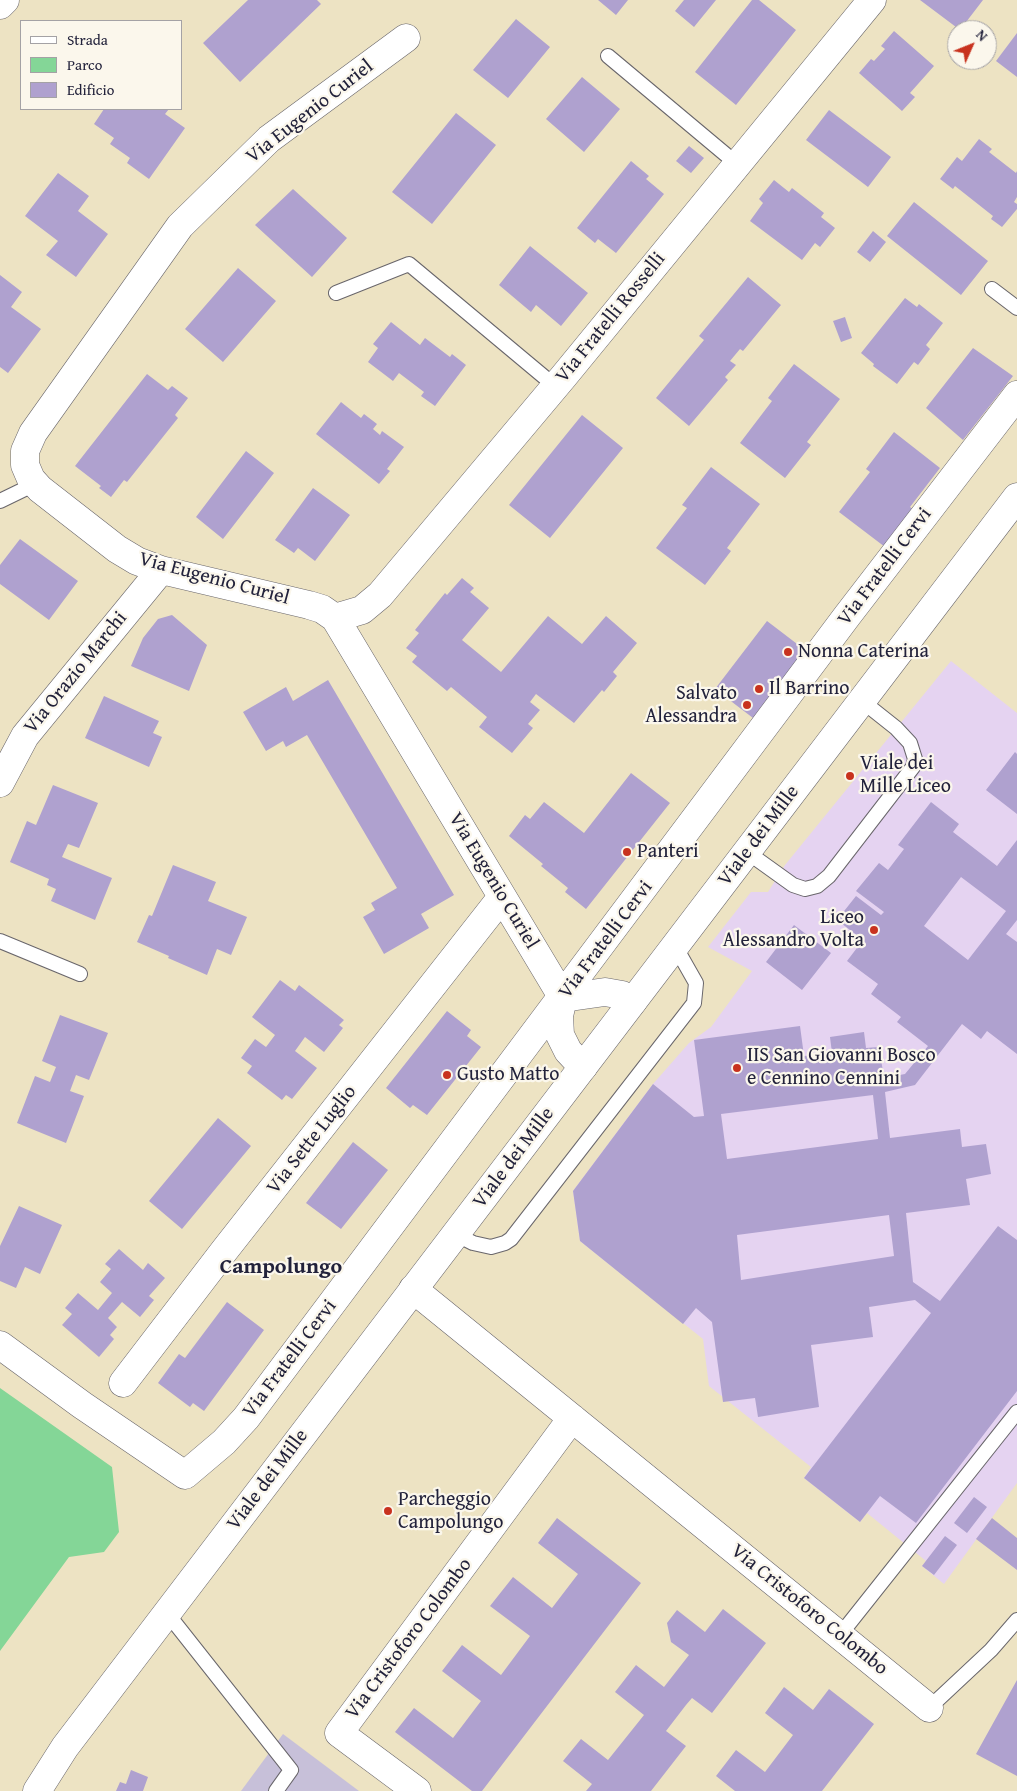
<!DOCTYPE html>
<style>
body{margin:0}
#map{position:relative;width:1017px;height:1791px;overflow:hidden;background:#ede3c3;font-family:"Gentium Book Plus",serif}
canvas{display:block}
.legend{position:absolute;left:20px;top:20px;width:162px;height:90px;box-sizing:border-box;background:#fbf7ec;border:1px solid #a4a2a5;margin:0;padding:6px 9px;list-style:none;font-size:15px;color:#22223b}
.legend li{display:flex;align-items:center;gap:10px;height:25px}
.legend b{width:25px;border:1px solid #a4a2a5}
.north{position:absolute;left:947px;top:20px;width:50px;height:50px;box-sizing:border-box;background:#fbf7ec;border:1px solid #a4a2a5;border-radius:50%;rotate:46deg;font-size:14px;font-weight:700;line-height:20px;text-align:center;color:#22223b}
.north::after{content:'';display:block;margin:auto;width:18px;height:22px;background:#c8321e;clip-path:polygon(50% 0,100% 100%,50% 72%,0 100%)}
</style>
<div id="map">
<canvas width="1017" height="1791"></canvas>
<ul class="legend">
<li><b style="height:6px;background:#fff"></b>Strada</li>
<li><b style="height:14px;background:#84d697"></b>Parco</li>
<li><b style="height:14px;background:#afa1cf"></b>Edificio</li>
</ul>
<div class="north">N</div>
</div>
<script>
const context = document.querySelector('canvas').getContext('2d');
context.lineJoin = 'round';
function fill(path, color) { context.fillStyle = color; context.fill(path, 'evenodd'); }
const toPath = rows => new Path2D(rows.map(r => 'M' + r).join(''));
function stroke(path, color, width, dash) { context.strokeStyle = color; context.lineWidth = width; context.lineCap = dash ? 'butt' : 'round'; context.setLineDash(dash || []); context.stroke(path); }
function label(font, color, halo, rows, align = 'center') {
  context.font = font + ' "Gentium Book Plus",serif'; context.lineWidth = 4.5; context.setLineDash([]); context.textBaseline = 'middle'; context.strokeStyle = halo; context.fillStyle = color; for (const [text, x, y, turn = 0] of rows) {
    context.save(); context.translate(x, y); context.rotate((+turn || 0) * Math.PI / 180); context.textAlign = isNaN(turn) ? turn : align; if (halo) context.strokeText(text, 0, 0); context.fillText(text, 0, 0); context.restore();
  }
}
fill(toPath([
 [951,661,1017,713,1017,1483,944,1584,922,1566,926,1561,867,1513,860,1522,804,1478,811,1467,709,1386,703,1339,580,1241,573,1191,653,1084,689,1043,711,1027,752,971,708,947,751,892,768,892,785,865]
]), '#e5d3f1');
fill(toPath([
 [283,1734,359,1791,241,1791]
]), '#c7c0d9');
fill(toPath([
 [0,1388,112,1467,119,1532,104,1552,69,1557,0,1651]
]), '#84d697');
fill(toPath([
 [248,0,317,0,321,4,240,82,203,43],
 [598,0,628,0,616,15],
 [684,0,716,0,694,27,675,11],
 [752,0,759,0,796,30,736,105,695,72],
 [920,0,983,0,960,30],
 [516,19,550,47,508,98,473,70],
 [894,31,934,66,910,93,915,97,902,111,859,73,871,59,874,61,885,49,881,46],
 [1017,33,1017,77,996,61],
 [582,77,620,109,584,152,546,119],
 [104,109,169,109,165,114,185,128,149,179,127,163,130,158,110,144,114,138,94,124],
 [829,110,891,157,868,187,806,140],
 [456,113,496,145,432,224,392,192],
 [979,139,992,149,989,152,1016,173,1017,171,1017,197,1014,202,1017,204,1017,209,1002,227,991,219,993,216,955,186,953,189,940,179,957,157,962,161],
 [689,146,704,158,691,173,676,161],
 [631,161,649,176,646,179,664,194,616,253,598,239,595,243,577,228],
 [58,173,89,196,78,211,108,234,76,277,46,255,58,241,25,216],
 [774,180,789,192,792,188,824,213,821,217,835,228,820,247,815,243,802,260,750,221,763,203,759,199],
 [293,189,347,238,312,277,255,225],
 [914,202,988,261,961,295,887,236],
 [873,231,886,242,870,262,857,252],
 [530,246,588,293,561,326,536,305,531,312,499,285],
 [238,268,276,301,223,362,185,329],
 [0,275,22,292,11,307,41,329,8,373,0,367],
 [748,277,781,305,743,351,740,349,730,361,736,365,725,377,728,380,689,426,656,398,704,340,699,336],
 [905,298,917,307,919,304,943,323,926,345,930,349,918,365,914,362,897,384,873,366,874,364,861,353],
 [845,317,852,338,841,342,833,321],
 [391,322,420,345,425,338,450,357,452,354,466,365,435,406,421,396,424,392,399,373,393,381,368,362,378,348,373,344],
 [973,348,1013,376,963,440,926,408],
 [794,364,840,399,807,442,811,445,785,478,740,443,772,401,768,398],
 [147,374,168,390,172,386,188,398,175,415,178,418,127,482,124,480,111,497,99,488,101,486,75,466],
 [341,402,361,418,364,414,377,424,373,429,380,435,382,431,404,447,387,469,390,471,379,484,316,434],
 [582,415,623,448,550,538,509,505],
 [894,432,940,468,910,507,914,510,885,547,839,512,870,472,866,469],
 [246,451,274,473,223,539,196,517],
 [711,467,760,504,727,548,731,551,705,585,656,548,687,508,682,505],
 [313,488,350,515,315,561,298,548,294,553,275,540],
 [20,539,78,581,49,620,0,584,0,565],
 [462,578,474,588,470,592,489,608,462,640,501,672,548,616,582,644,606,616,637,643,613,672,617,676,604,692,602,690,574,723,536,694,530,702,540,710,528,724,533,728,512,753,479,727,487,717,451,687,447,691,412,662,417,656,406,648,419,633,415,630,445,593,447,595],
 [172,615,207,645,189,691,131,666,143,638,158,619],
 [767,621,805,650,753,718,715,689],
 [328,680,454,895,421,914,429,928,384,954,363,917,375,910,371,903,397,888,307,735,286,747,283,741,266,751,243,712,286,687,293,701],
 [104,696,159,721,153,733,162,737,149,767,85,738],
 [1015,752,1017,754,1017,814,986,790],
 [631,773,670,803,586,909,565,892,568,888,541,866,543,864,509,836,525,815,530,819,544,802,584,833],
 [53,785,98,803,79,848,68,844,62,857,112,878,95,920,51,901,56,889,47,885,49,879,10,862,27,821,36,825],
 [931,802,959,824,953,832,997,866,1017,840,1017,920,1006,934,1017,942,1017,1054,987,1031,981,1039,962,1024,915,1085,885,1092,890,1138,960,1129,962,1147,986,1144,991,1174,966,1179,970,1205,906,1213,913,1282,940,1301,998,1226,1017,1240,1017,1391,916,1523,880,1496,860,1522,804,1478,931,1313,915,1300,869,1307,873,1337,811,1345,819,1407,758,1417,755,1398,723,1402,712,1322,696,1308,683,1324,580,1241,573,1191,653,1084,694,1117,704,1116,694,1040,800,1026,804,1056,832,1053,830,1037,864,1032,866,1048,879,1047,884,1078,905,1074,928,1046,897,1022,901,1017,871,994,878,984,847,961,863,940,837,920,856,896,881,915,884,912,856,891,879,863,888,870,904,849,898,845],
 [961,877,1006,911,968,960,924,926],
 [873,1095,878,1139,727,1159,721,1114],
 [889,1215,894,1256,741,1280,737,1235],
 [173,865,216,882,208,901,247,917,231,955,217,949,207,975,168,958,169,956,137,942,149,915,152,916],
 [794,925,831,953,802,990,766,962],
 [280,980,295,991,299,985,344,1020,339,1025,343,1028,324,1052,305,1037,295,1051,317,1068,292,1099,286,1095,282,1100,247,1073,252,1066,241,1058,255,1039,266,1047,275,1035,252,1017],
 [447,1011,471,1030,467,1036,481,1047,427,1115,413,1105,410,1108,386,1088],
 [60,1015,108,1033,89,1080,76,1075,70,1091,84,1096,66,1143,17,1123,35,1076,50,1082,56,1067,42,1061],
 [218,1118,251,1146,182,1229,149,1201],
 [353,1142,388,1170,341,1229,306,1203],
 [19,1206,62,1225,40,1274,25,1267,16,1288,0,1281,0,1246],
 [119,1249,143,1270,148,1263,165,1278,149,1296,154,1300,140,1317,122,1302,108,1318,117,1327,110,1335,114,1339,99,1357,62,1325,72,1314,65,1308,78,1293,98,1310,112,1293,100,1282,111,1269,105,1264],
 [227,1302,264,1330,204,1411,193,1403,190,1407,158,1383,179,1354,185,1358],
 [974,1497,987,1507,967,1533,954,1523],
 [557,1518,641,1583,482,1791,472,1791,395,1732,414,1708,453,1738,481,1701,442,1671,462,1645,501,1675,530,1636,490,1606,513,1577,552,1608,578,1574,538,1543],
 [992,1518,1017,1538,1017,1570,976,1539],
 [945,1536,957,1545,934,1575,922,1566],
 [723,1609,766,1643,712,1713,692,1698,686,1705,666,1731,686,1746,651,1791,586,1791,592,1784,563,1761,581,1739,608,1760,644,1715,615,1692,636,1665,664,1687,689,1655,671,1642,667,1623,677,1610,705,1632],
 [1017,1680,1017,1776,976,1754],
 [784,1687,813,1710,829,1689,874,1724,822,1791,735,1791,716,1776,736,1750,765,1772,793,1735,765,1713],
 [131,1770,148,1777,143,1791,116,1791,120,1782,126,1784]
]), '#afa1cf');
const lane = toPath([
 [608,56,737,164],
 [992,289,1017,308],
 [336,293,409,264,555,386],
 [0,501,35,484],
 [747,852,793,885,805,889,817,886,829,876,913,767,915,759,910,743,896,728,862,701],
 [0,941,80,974],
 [455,1234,473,1243,491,1247,505,1243,511,1239,694,1003,696,983,675,946],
 [167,1613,291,1770,276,1791],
 [840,1635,1017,1412],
 [929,1708,991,1650,1017,1620]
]);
const street = toPath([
 [406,38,269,139,180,226,33,433,25,451,25,465,31,479,40,489,117,549,137,561,161,570,309,605,322,609,335,618,563,998,559,1016,560,1035,568,1051,583,1067],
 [335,618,362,610,380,595,564,376,872,0],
 [0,783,25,736,161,570],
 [563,998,605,992,622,995,633,1001],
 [413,1289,929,1708],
 [0,1345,82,1405,185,1475,224,1442,246,1418,847,616,1017,395],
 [123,1383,224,1251,502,897],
 [417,1791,339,1733,572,1418]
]);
const secondary = toPath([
 [0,5,5,0],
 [37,1791,65,1747,1017,497]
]);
stroke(lane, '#69666b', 16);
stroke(street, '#69666b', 29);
stroke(secondary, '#69666b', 29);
stroke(lane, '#fff', 14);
stroke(street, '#fff', 28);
stroke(secondary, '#fff', 28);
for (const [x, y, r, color] of [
 [788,652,5,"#c8321e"],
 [759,689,5,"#c8321e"],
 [747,705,5,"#c8321e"],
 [850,776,5,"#c8321e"],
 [627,852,5,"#c8321e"],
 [874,930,5,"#c8321e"],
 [737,1068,5,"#c8321e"],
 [447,1075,5,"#c8321e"],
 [388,1511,5,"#c8321e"]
]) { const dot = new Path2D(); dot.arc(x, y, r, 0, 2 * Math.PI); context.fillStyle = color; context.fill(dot); stroke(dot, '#fbf7ec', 2); }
label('20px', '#22223b', '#fbf7ec', [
 ["Via Eugenio Curiel",310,112,-38],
 ["Via Fratelli Rosselli",611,318,-51],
 ["Via Fratelli Cervi",885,567,-53],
 ["Via Eugenio Curiel",214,579,15],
 ["Via Orazio Marchi",76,673,-51],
 ["Viale dei Mille",759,836,-53],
 ["Via Eugenio Curiel",493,881,59],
 ["Via Fratelli Cervi",606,940,-53],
 ["Via Sette Luglio",312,1140,-52],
 ["Viale dei Mille",514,1158,-53],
 ["Via Fratelli Cervi",290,1359,-53],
 ["Viale dei Mille",268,1480,-53],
 ["Via Cristoforo Colombo",809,1610,39],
 ["Via Cristoforo Colombo",409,1639,-53]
]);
label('20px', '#22223b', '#fbf7ec', [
 ["Nonna Caterina",798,652],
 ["Il Barrino",769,689],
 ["Salvato",737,694,"right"],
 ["Alessandra",737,717,"right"],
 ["Viale dei",860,764],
 ["Mille Liceo",860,787],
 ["Panteri",637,852],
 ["Liceo",864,918,"right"],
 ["Alessandro Volta",864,941,"right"],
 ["IIS San Giovanni Bosco",747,1056],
 ["e Cennino Cennini",747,1079],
 ["Gusto Matto",457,1075],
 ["Parcheggio",398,1500],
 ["Campolungo",398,1523]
], 'left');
label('bold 22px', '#22223b', '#fbf7ec', [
 ["Campolungo",281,1267]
]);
</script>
